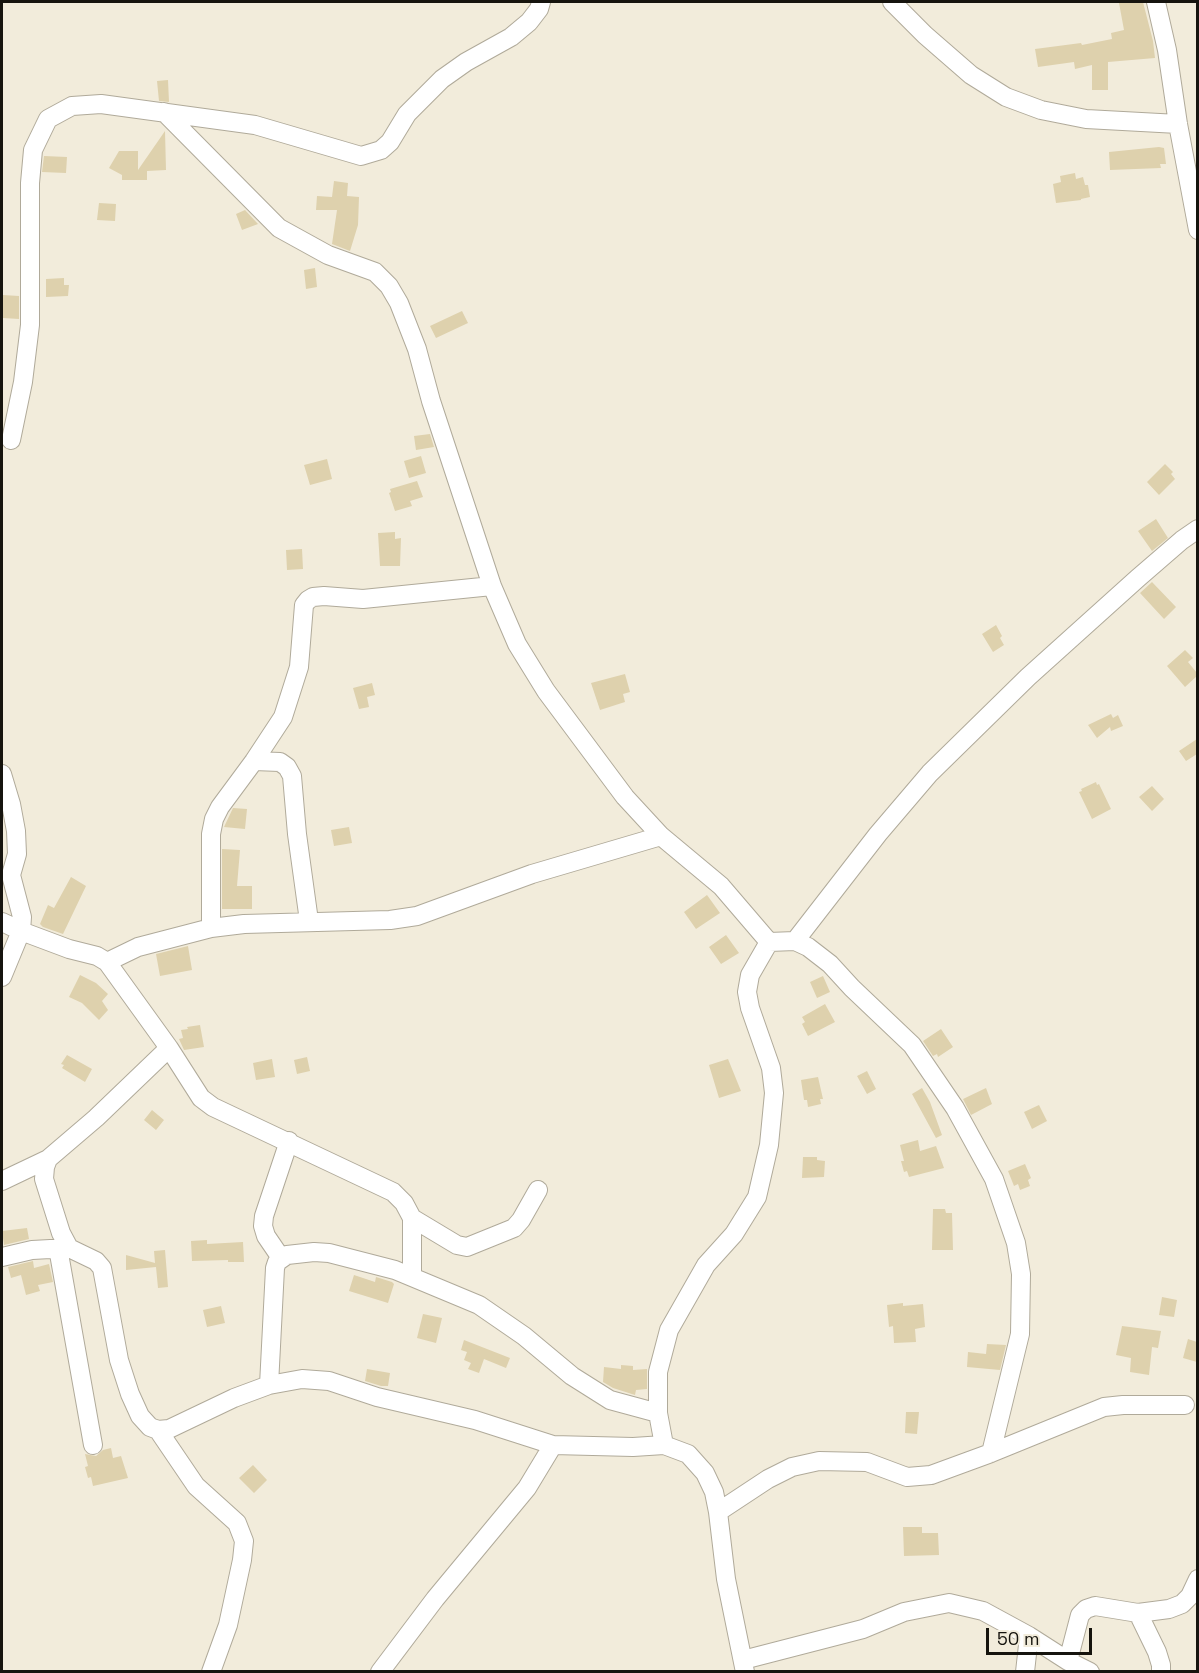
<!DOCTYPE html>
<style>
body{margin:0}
#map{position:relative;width:1199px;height:1673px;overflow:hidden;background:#f2ecdb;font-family:"Space Grotesk",sans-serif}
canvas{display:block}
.frame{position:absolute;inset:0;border:3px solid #16140e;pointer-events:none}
.scale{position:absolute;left:986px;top:1628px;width:106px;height:27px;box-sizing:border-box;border:3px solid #16140e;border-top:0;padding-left:8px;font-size:18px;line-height:21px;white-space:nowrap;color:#16140e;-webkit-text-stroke:4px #f2ecdb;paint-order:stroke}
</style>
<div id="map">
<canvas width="1199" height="1673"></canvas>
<div class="frame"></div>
<div class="scale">50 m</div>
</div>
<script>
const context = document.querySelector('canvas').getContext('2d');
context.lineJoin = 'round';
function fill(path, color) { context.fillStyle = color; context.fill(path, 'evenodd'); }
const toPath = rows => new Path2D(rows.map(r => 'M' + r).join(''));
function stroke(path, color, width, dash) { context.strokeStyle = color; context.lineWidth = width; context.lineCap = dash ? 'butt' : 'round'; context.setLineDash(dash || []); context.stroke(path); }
fill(toPath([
 [1128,2,1143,2,1153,41,1155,58,1108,62,1108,90,1092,90,1092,65,1075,69,1074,62,1038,67,1035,49,1081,43,1082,45,1112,39,1111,33,1124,30,1119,3],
 [168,80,169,102,159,101,157,81],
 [165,131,166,170,147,171,147,180,122,180,122,175,109,168,119,151,138,151,138,170],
 [1159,147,1164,148,1166,164,1160,164,1161,168,1110,170,1109,152],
 [44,156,67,157,66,173,42,172],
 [1075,173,1076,179,1083,177,1085,185,1088,185,1090,197,1081,199,1081,200,1056,203,1053,184,1061,182,1060,176],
 [334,181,348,183,347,196,359,197,358,225,350,251,332,244,337,210,316,210,317,196,332,197],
 [99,203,116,204,115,221,97,220],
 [245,210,258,224,242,230,236,214],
 [315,268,317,287,306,289,304,270],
 [64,278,64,285,69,285,68,296,46,297,46,279],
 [3,295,19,296,19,319,3,318],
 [462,311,468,323,436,338,430,326],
 [430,434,434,447,416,450,414,436],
 [421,456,426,473,409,478,404,461],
 [327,459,332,479,310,485,304,465],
 [1165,464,1173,472,1171,474,1175,479,1159,495,1147,482],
 [417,481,423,497,410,501,412,506,395,511,389,493,391,492,390,489],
 [1156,519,1168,538,1152,551,1138,531],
 [395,532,395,539,401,538,400,566,380,566,378,533],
 [302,549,303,569,287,570,286,550],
 [1152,582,1176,607,1164,619,1140,593],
 [996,625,1002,636,1000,638,1004,645,993,652,982,634],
 [1185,650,1193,658,1188,662,1197,673,1197,676,1185,687,1167,666],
 [625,674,630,692,623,694,625,702,600,710,591,683],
 [372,683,375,695,367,697,369,707,359,709,353,688],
 [1111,714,1113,718,1118,715,1123,726,1111,731,1110,727,1097,738,1088,725],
 [1197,739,1197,754,1186,761,1179,751],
 [1096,782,1097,785,1099,784,1111,809,1092,819,1079,792,1082,791,1081,789],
 [1152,786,1164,799,1152,811,1139,797],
 [233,808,247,809,245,829,224,827],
 [349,827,352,843,334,846,331,830],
 [222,849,240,850,237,886,252,886,252,909,222,909],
 [71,877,86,886,63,934,43,927,40,924,48,905,54,908],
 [707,895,720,913,696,929,684,912],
 [726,935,739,953,721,964,709,947],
 [188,946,192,970,160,976,156,954],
 [80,975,96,983,108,994,102,1001,108,1010,99,1020,82,1003,69,997],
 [823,976,830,992,817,998,810,982],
 [825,1004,835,1022,808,1036,802,1024,805,1022,802,1017],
 [200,1025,204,1047,184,1050,179,1039,183,1038,181,1030,188,1029,187,1027],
 [941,1029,953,1047,938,1057,937,1054,933,1056,923,1041],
 [67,1055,92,1069,85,1082,62,1068,64,1065,61,1064],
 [307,1057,310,1071,297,1074,294,1060],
 [272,1059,275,1077,256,1080,253,1063],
 [728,1059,741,1091,719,1098,709,1065],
 [867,1071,876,1089,867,1094,857,1076],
 [818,1077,823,1099,820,1099,821,1104,808,1107,807,1100,804,1100,801,1080],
 [922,1088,930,1102,942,1135,936,1138,912,1094],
 [986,1088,992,1104,971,1115,963,1099],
 [1039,1105,1047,1121,1032,1129,1024,1112],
 [152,1110,164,1120,156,1130,144,1120],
 [918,1140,920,1151,936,1146,944,1168,909,1177,907,1171,904,1172,901,1161,904,1161,900,1145],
 [803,1157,817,1157,817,1160,825,1161,824,1177,802,1178],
 [1025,1164,1031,1178,1028,1180,1030,1186,1020,1190,1018,1184,1014,1186,1008,1171],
 [933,1209,945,1209,946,1213,952,1213,953,1250,932,1250],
 [27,1228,29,1239,4,1245,2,1231],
 [207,1240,207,1244,243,1242,244,1262,228,1262,228,1260,192,1261,191,1241],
 [165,1250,168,1287,158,1288,156,1267,126,1270,126,1255,155,1263,154,1251],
 [33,1261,34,1268,49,1264,53,1282,38,1285,40,1291,26,1295,21,1275,11,1278,8,1267],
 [354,1275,375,1282,376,1277,392,1282,394,1284,388,1303,349,1291],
 [1162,1297,1177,1300,1174,1317,1159,1315],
 [903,1303,903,1306,923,1304,925,1327,915,1329,916,1342,894,1343,893,1326,889,1327,887,1305],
 [221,1306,225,1323,207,1327,203,1310],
 [423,1314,442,1318,436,1343,417,1338],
 [1122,1326,1161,1331,1158,1348,1152,1347,1149,1375,1130,1372,1131,1358,1116,1355],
 [1188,1339,1197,1342,1197,1362,1183,1358],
 [464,1340,510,1358,506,1368,484,1359,479,1373,468,1369,471,1363,464,1360,467,1352,461,1350],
 [987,1344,1006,1345,1000,1370,967,1367,968,1352,986,1354],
 [621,1365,633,1366,633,1370,647,1369,647,1389,636,1390,635,1395,613,1388,603,1382,604,1367,621,1369],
 [367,1369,390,1373,388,1386,381,1386,365,1381],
 [906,1412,919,1412,917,1434,905,1433],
 [111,1448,113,1458,121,1456,128,1478,93,1486,91,1477,88,1478,85,1467,88,1466,85,1454,96,1456,103,1450],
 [253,1465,267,1480,254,1493,239,1478],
 [903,1527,922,1527,922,1533,938,1533,939,1555,904,1556]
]), '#ded1ad');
const minor = toPath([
 [892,2,925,35,971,75,1006,97,1041,110,1086,119,1178,124],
 [1156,2,1167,50,1178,124,1198,230],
 [164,112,279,228,328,255,375,272,389,286,399,303,417,349,431,401,492,586,517,644,546,691,625,797,661,836,721,886,769,942,795,941,808,947,830,964,852,988,912,1045,955,1108,994,1179,1016,1243,1021,1274,1020,1334,991,1453],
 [11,440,23,382,30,325,30,183,33,150,48,119,72,106,101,104,255,125,361,156,381,150,390,142,407,114,442,79,466,62,511,37,529,22,539,9,541,2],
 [254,761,280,762,287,767,292,776,297,834,309,921],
 [2,774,11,804,16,831,17,854,11,875,22,917,21,931,2,977],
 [2,922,21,931,69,949,97,956,107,962,169,1048,201,1098,213,1107,393,1192,404,1203,412,1218,457,1245,467,1247,514,1228,521,1220,538,1190],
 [211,928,211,834,214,819,220,807,254,761,283,717,299,667,304,605,308,600,313,597,324,596,363,599,492,586],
 [795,941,878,834,930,773,1028,677,1138,578,1182,540,1198,529],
 [107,962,138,947,211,928,244,924,390,920,417,916,532,874,661,836],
 [48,1159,45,1167,44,1179,61,1233,69,1248,96,1261,102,1268,119,1360,130,1394,140,1416,150,1427,158,1430,169,1429,234,1398,269,1385,302,1379,329,1381,377,1397,475,1420,553,1445,633,1447,664,1445,688,1454,705,1473,714,1492,718,1512,726,1579,745,1672],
 [2,1181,48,1159,96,1118,169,1048],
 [412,1218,412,1276],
 [58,1248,93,1445],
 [2,1257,32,1250,69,1248],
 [281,1258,266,1236,263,1226,264,1216,289,1141],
 [269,1385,275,1268,277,1262,287,1255,314,1252,329,1253,395,1270,479,1305,524,1336,572,1376,610,1400,658,1413],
 [158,1430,196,1486,237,1523,244,1541,242,1560,228,1625,211,1672],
 [664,1445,658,1413,658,1372,669,1330,706,1265,734,1234,757,1197,769,1145,774,1093,771,1068,750,1008,747,992,750,975,769,942],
 [718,1512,768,1479,792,1467,819,1461,867,1462,907,1477,931,1475,991,1453,1104,1407,1123,1405,1185,1405],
 [1138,1613,1157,1652,1161,1665,1161,1672],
 [743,1660,863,1629,904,1612,949,1603,983,1611,1029,1636,1068,1661,1090,1672],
 [1068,1661,1080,1615,1086,1609,1095,1606,1138,1613,1169,1609,1182,1604,1190,1596,1198,1579],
 [380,1672,435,1599,527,1488,553,1445],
 [1025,1672,1029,1636]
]);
stroke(minor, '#b0aa9a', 20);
stroke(minor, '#fff', 18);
</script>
